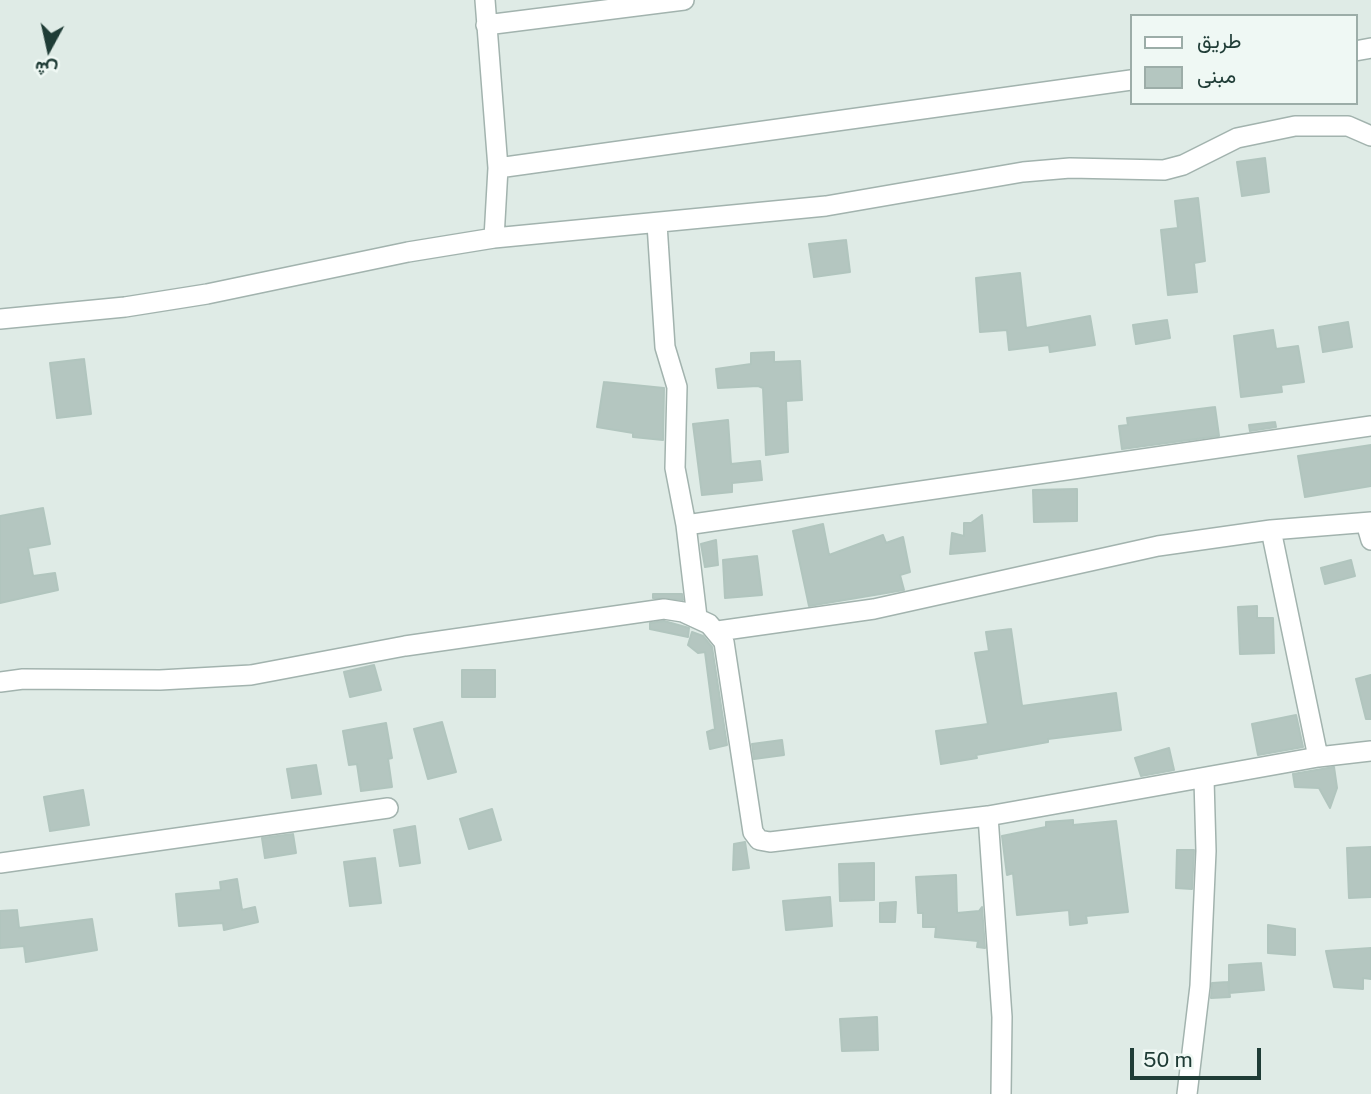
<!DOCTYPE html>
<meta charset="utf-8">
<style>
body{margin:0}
#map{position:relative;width:1371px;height:1094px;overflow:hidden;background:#dfebe6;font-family:"Public Sans",Vazirmatn,sans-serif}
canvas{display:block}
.legend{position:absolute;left:1130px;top:14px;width:228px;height:91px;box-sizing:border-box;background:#eff8f4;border:2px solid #9cada8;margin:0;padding:9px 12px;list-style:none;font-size:21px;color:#1f3c36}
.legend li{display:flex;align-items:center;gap:14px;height:35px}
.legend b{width:35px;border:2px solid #9cada8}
.north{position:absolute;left:14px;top:14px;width:70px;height:70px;-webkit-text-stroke:5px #eff8f4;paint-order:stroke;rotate:188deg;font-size:19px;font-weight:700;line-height:28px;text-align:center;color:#1f3c36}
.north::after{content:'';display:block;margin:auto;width:24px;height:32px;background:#1f3c36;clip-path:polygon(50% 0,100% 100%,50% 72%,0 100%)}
.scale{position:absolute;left:1130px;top:1048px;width:131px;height:32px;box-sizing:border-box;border:4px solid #1f3c36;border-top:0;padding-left:9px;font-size:21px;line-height:24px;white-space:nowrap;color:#1f3c36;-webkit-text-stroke:5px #eff8f4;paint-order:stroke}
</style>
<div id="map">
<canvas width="1371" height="1094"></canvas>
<ul class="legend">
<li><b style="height:9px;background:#fff"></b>طريق</li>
<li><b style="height:19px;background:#b4c6c0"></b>مبنى</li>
</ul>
<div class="north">ش</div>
<div class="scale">50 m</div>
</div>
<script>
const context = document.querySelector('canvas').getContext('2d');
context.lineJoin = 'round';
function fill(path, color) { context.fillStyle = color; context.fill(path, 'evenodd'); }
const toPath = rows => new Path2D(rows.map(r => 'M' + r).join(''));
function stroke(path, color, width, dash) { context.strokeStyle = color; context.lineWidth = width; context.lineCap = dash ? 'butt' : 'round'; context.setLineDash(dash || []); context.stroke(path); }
const building = toPath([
 [1265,158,1269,192,1242,196,1237,162,1265,158],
 [1198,198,1205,261,1194,263,1197,292,1168,295,1161,230,1178,228,1175,201,1198,198],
 [846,240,850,272,814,277,809,244,846,240],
 [1020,273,1026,328,1090,316,1095,345,1050,352,1049,345,1009,350,1007,330,980,332,976,278,1020,273],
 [1167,320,1170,338,1136,344,1133,325,1167,320],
 [1348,322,1352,347,1323,352,1319,327,1348,322],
 [1273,330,1276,349,1298,346,1304,382,1281,385,1282,392,1241,397,1234,336,1273,330],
 [774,352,774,362,800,361,802,400,786,401,788,452,766,455,763,388,758,386,718,388,716,369,751,364,751,353,774,352],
 [84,359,91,414,57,418,50,363,84,359],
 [604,382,664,388,663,440,633,437,633,433,597,427,604,382],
 [1215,407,1219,436,1122,449,1119,426,1128,425,1127,418,1215,407],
 [728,420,731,464,760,461,762,480,732,483,732,492,702,495,693,424,728,420],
 [1275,422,1276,427,1250,431,1249,425,1275,422],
 [1371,445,1371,486,1305,497,1298,456,1371,445],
 [1077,489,1077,521,1034,522,1033,490,1077,489],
 [43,508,50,544,28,548,33,576,55,573,58,590,0,603,0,516,43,508],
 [982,515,985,551,950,554,952,533,964,536,964,523,971,523,982,515],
 [823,524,829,555,883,535,886,543,903,537,910,572,900,575,904,590,809,606,793,531,823,524],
 [716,540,718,565,705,567,701,544,716,540],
 [757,556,762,595,725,598,723,560,757,556],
 [1351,560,1355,576,1325,584,1321,568,1351,560],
 [653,594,682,594,683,600,653,598,653,594],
 [1257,606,1257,618,1273,618,1274,653,1240,654,1238,607,1257,606],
 [664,621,689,628,688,637,650,629,650,623,664,621],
 [1011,629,1022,706,1116,693,1121,730,1048,739,1048,742,976,755,977,758,941,764,936,731,988,724,975,653,989,651,986,632,1011,629],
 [692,632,703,636,712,647,727,745,710,749,707,732,715,729,705,652,698,653,688,645,692,632],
 [374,665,381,690,350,697,344,672,374,665],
 [462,670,495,670,495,697,462,697,462,670],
 [1371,675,1371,719,1366,719,1356,679,1371,675],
 [1296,715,1303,747,1258,755,1252,724,1296,715],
 [442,722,456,772,428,779,414,729,442,722],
 [386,723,392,758,388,759,392,787,361,791,357,764,349,765,343,731,386,723],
 [782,740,784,755,754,759,752,744,782,740],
 [1169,748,1174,770,1141,776,1135,758,1169,748],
 [316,765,321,794,292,798,287,769,316,765],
 [1334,767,1337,788,1330,808,1319,788,1295,787,1293,774,1334,767],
 [83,790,89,825,50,831,44,797,83,790],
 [492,809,501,840,469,849,460,819,492,809],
 [1073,820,1073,825,1116,821,1128,912,1086,916,1087,923,1070,925,1069,910,1017,915,1013,873,1007,875,1002,836,1046,827,1046,822,1073,820],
 [415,826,420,863,400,866,394,830,415,826],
 [293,834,296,853,265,858,262,838,293,834],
 [745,842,749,868,733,870,734,844,745,842],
 [1371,847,1371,897,1349,898,1347,848,1371,847],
 [1177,850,1194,850,1192,889,1176,888,1177,850],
 [375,858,381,903,350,906,344,862,375,858],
 [874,863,874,900,840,901,839,864,874,863],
 [956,875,957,913,979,911,982,907,985,948,977,947,978,941,935,937,936,927,923,927,923,913,918,913,916,877,956,875],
 [237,879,242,910,255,907,258,922,224,930,223,923,179,926,176,894,221,890,220,882,237,879],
 [830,897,832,926,786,930,783,901,830,897],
 [896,902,895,922,880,922,880,903,896,902],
 [17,910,19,928,92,919,97,950,26,962,24,946,0,948,0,911,17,910],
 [1268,925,1295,929,1295,955,1268,953,1268,925],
 [1371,948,1371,979,1363,978,1363,989,1334,987,1326,951,1371,948],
 [1261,963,1264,990,1229,993,1229,965,1261,963],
 [1228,982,1230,997,1211,998,1212,983,1228,982],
 [877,1017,878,1050,842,1051,840,1019,877,1017]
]);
fill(building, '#b4c6c0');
stroke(building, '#b1c5be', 2);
const street = toPath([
 [485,0,498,168,494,238],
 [486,25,684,0],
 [1355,51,1371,48],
 [498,168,1131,80],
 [657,224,665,347,677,387,675,468,686,525,697,617],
 [0,319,125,307,207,294,408,252,494,238,826,206,1023,172,1070,168,1164,170,1183,165,1237,138,1295,126,1348,126,1371,136],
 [1366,523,1371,540],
 [686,525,1371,426],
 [1271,530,1318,757],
 [718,631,874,609,1158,546,1271,530,1371,522],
 [0,682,23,679,160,680,251,675,405,646,664,609,683,612,709,624,724,642,753,832,759,840,770,842,988,816,1318,757,1371,751],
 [988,816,1002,1017,1001,1094],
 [0,863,388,808],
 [1187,1094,1200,986,1206,851,1204,779]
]);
stroke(street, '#a2b3ae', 22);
stroke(street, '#fff', 19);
</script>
